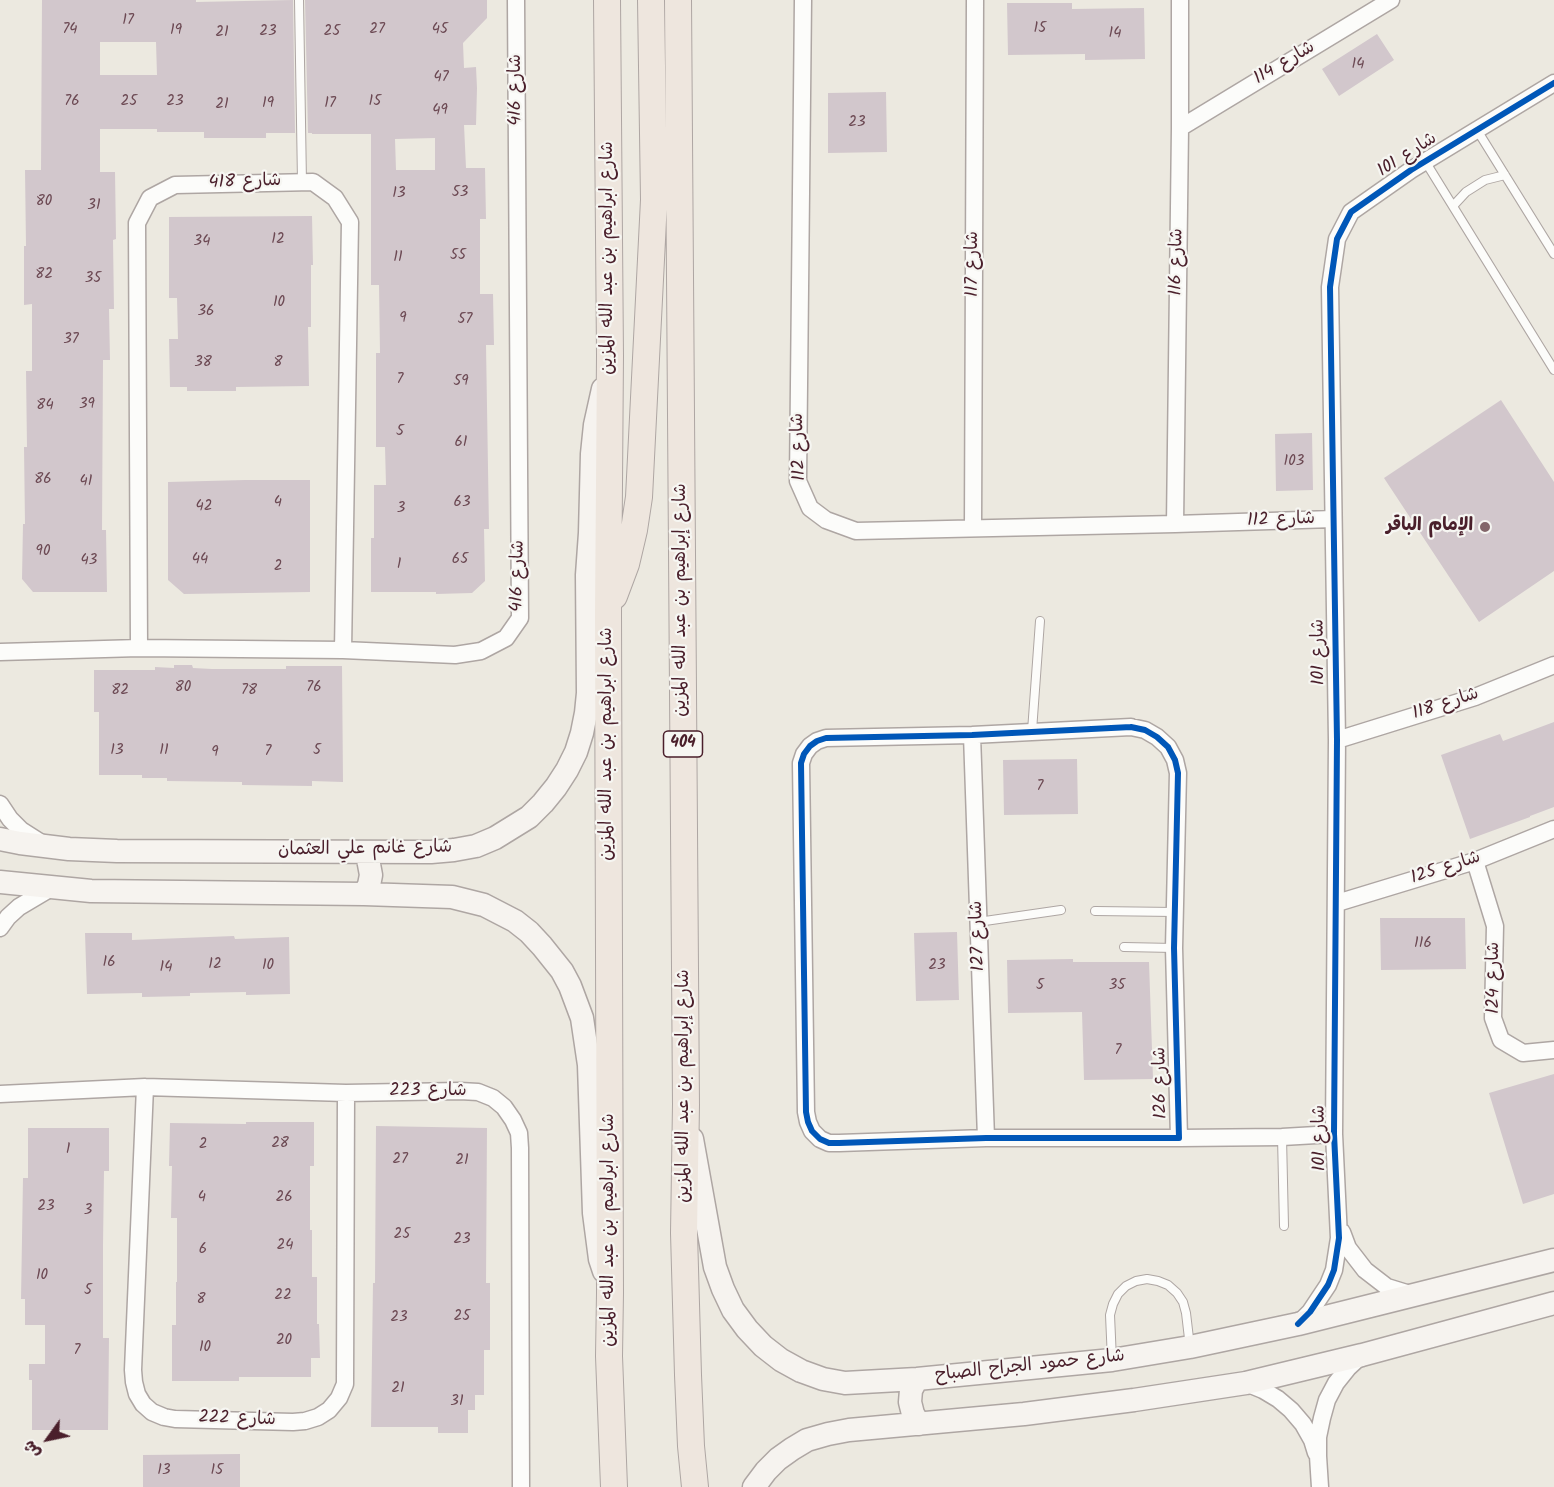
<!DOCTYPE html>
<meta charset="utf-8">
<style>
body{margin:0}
#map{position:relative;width:1554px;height:1487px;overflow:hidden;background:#ece9e0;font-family:Kalam,"Playpen Sans Arabic",sans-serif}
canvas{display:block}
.north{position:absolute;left:18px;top:1409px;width:60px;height:60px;-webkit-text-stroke:4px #f6f6f2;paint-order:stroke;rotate:237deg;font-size:16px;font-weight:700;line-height:24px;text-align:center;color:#4a1f2b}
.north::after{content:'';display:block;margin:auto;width:21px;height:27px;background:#4a1f2b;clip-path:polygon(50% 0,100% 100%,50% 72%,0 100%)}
</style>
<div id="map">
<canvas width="1554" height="1487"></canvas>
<div class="north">ش</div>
</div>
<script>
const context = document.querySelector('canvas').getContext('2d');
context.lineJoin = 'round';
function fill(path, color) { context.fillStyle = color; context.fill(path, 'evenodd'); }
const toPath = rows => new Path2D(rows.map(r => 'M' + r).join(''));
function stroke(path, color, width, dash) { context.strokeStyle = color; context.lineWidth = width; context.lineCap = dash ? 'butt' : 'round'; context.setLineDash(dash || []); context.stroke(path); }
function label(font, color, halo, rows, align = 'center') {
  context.font = font + ' Kalam,"Playpen Sans Arabic",sans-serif'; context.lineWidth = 4.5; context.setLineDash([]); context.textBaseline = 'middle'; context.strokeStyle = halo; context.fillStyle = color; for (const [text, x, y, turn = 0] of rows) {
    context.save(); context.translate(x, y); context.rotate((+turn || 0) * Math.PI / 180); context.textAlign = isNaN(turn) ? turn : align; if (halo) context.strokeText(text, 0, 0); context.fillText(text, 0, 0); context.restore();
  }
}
fill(toPath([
 [42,0,196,0,196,2,293,0,295,133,266,133,266,138,204,138,204,132,157,132,157,129,100,129,100,172,115,172,116,239,113,240,114,309,109,309,110,360,103,360,102,530,106,530,107,592,33,592,22,579,23,524,25,524,24,447,27,447,26,371,32,371,32,304,24,305,24,246,26,246,25,170,41,170],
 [100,42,156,42,157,75,100,75],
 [305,0,487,0,487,18,463,43,464,68,476,67,477,88,476,125,464,125,466,168,485,168,486,219,480,219,480,294,493,294,494,345,486,345,489,529,484,529,485,581,472,593,436,594,436,592,371,592,371,538,374,538,374,485,386,485,385,447,376,447,376,353,380,353,379,285,371,285,371,134,312,134,312,133,308,133],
 [435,138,435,170,396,170,395,139],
 [1007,3,1072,3,1072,9,1144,8,1145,59,1085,60,1085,54,1008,55],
 [1377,34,1394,60,1339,96,1322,69],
 [886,92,887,152,828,153,828,93],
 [312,216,313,265,311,265,311,327,308,327,309,386,236,387,236,391,187,391,187,387,170,387,169,339,178,339,177,298,169,298,169,217],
 [1501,400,1554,482,1554,571,1479,622,1384,478],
 [1312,433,1313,490,1276,491,1275,434],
 [245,480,310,480,310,592,184,594,168,580,168,482],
 [174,665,192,665,193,668,212,669,286,669,286,666,342,666,343,782,312,781,312,786,242,785,242,782,167,781,167,778,142,778,142,775,99,775,99,712,94,712,94,670,155,670,155,667,174,668],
 [1554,722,1554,807,1530,816,1530,817,1470,839,1441,755,1500,734,1503,741],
 [1077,759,1078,814,1004,815,1003,760],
 [1380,918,1465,918,1466,969,1381,970],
 [957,932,959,1000,916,1001,914,933],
 [85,933,132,933,132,940,234,936,235,939,289,937,290,994,246,995,246,992,190,993,190,996,142,997,142,993,87,994],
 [1073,959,1073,962,1149,962,1153,1079,1084,1080,1082,1012,1008,1013,1007,960],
 [1554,1074,1554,1194,1523,1204,1489,1093],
 [246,1122,314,1122,314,1166,310,1166,310,1230,312,1230,312,1277,317,1277,317,1324,319,1324,320,1358,311,1358,311,1377,239,1377,239,1381,172,1381,172,1325,176,1325,176,1282,177,1282,177,1218,171,1218,172,1166,169,1166,170,1123,246,1124],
 [376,1126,487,1128,486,1283,490,1283,490,1350,484,1350,484,1395,475,1395,475,1410,468,1410,468,1433,438,1433,438,1427,371,1427,373,1283,375,1283],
 [28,1128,109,1128,109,1171,104,1171,103,1245,103,1338,109,1338,108,1430,32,1430,32,1380,29,1380,29,1364,45,1364,45,1325,25,1325,25,1299,21,1299,23,1178,28,1178],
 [240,1454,240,1487,143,1487,143,1455]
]), '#d2c7cc');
const lane = toPath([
 [299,0,302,182],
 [1477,130,1554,254],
 [1425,161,1554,370],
 [1453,206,1466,192,1485,180,1505,175],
 [1032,731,1040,621],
 [1095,911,1175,912],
 [978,922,1061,910],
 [1124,947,1174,948],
 [1282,1137,1284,1226],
 [1112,1360,1110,1315,1113,1304,1118,1294,1126,1286,1136,1281,1147,1279,1158,1281,1168,1285,1177,1293,1183,1302,1186,1313,1190,1347]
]);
const street = toPath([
 [803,0,798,481,810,508,826,520,856,531,1175,524,1333,519],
 [1180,128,1391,0],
 [1175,524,1180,128,1180,0],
 [973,527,975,0],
 [139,648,137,223,150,198,175,185,313,182,335,198,350,222,343,650],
 [0,652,139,648,343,650,455,655,481,651,506,638,520,618,516,0],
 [1131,727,1145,730,1157,737,1168,747,1175,760,1178,773,1174,948,1179,1138,986,1138,839,1143,829,1143,820,1139,812,1131,808,1122,806,1112,801,763,804,754,810,746,817,741,826,738,972,735,1131,727],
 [972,735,986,1138],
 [1337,740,1475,697,1554,665],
 [0,804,10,819,21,830,43,844],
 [1475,861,1495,926,1493,1018,1501,1040,1523,1053,1554,1050],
 [1337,903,1475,861,1554,829],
 [0,928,8,917,19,907,51,888],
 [145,1087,133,1370,134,1382,137,1394,143,1404,152,1412,164,1417,175,1419,293,1422,305,1421,318,1417,329,1410,339,1398,345,1384,346,1093],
 [0,1094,145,1087,346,1093,460,1091,478,1092,493,1098,504,1107,513,1120,519,1133,520,1148,521,1487],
 [1179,1138,1282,1137,1334,1134],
 [1342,1232,1348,1248,1365,1270,1387,1287,1413,1295],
 [1298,1324,1310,1312,1328,1285,1334,1270,1339,1238,1334,1134,1337,740,1330,287,1337,239,1351,212,1411,170,1554,83],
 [1246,1383,1263,1390,1278,1399,1291,1410,1303,1424,1312,1440,1316,1453],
 [1320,1487,1318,1456,1318,1437,1322,1418,1327,1400,1336,1383,1348,1368,1362,1355]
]);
const secondary = toPath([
 [0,839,20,843,69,849,117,851,431,852,454,850,476,846,495,838,529,817,543,803,556,787,567,770,576,752,582,733,586,713,588,693,587,575,590,533,592,454,595,425,603,389],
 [363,852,368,859,371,875,369,885,364,894],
 [0,882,91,891,364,894,452,897,484,905,515,921,529,932,542,946,562,971,570,986,582,1018,589,1065,594,1213,600,1259,604,1271],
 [692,1139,715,1267,723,1289,733,1310,747,1329,763,1346,781,1360,801,1371,823,1379,845,1383,917,1379,1112,1360,1190,1347,1298,1324,1554,1260],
 [917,1379,911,1390,910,1402,913,1414,919,1424],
 [754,1487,766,1471,778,1459,792,1449,807,1440,828,1434,849,1430,1024,1414,1134,1400,1246,1383,1362,1355,1554,1303]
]);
const primary = toPath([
 [607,0,610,355,608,613,610,1293,609,1356,614,1487],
 [678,0,686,1104,684,1233,688,1375,691,1446,695,1487],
 [614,596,626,564,634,530,639,497,654,200,651,0]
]);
stroke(lane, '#aea6a3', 10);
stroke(street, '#aea6a3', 19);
stroke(secondary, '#aea6a3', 25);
stroke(primary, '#aea6a3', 28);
stroke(lane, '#fcfcfa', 8);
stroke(street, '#fcfcfa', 16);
stroke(secondary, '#f6f3ef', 22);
stroke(primary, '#eee6de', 26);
stroke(toPath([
 [1131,727,1145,730,1157,737,1168,747,1175,760,1178,773,1174,948,1179,1138,986,1138,839,1143,829,1143,820,1139,812,1131,808,1122,806,1112,801,763,804,754,810,746,817,741,826,738,972,735,1131,727],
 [1298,1324,1310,1312,1328,1285,1334,1270,1339,1238,1334,1134,1337,740,1330,287,1337,239,1351,212,1411,170,1554,83]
]), '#0057b8', 6);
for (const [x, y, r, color] of [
 [1485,527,6,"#83666a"]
]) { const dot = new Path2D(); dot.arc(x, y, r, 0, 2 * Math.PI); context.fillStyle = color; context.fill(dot); stroke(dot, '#f6f6f2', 2); }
label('15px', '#6c4953', null, [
 ["17",128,21],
 ["15",1040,29],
 ["74",70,30],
 ["27",377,30],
 ["45",440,30],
 ["19",176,31],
 ["23",268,32],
 ["25",332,32],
 ["21",222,33],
 ["14",1115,34],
 ["14",1358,65],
 ["47",441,78],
 ["76",72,102],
 ["25",129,102],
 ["23",175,102],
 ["15",375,102],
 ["19",268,104],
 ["17",330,104],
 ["21",222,105],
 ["49",440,111],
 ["23",857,123],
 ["53",460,193],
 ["13",399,194],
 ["80",44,202],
 ["31",94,206],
 ["12",278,240],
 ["34",202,242],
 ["55",458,256],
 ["11",398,258],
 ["82",44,275],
 ["35",93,279],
 ["10",279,303],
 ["36",206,312],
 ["9",403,319],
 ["57",465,320],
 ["37",71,340],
 ["38",203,363],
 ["8",278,363],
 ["7",400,380],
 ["59",461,382],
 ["39",87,405],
 ["84",45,406],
 ["5",400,432],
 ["61",461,443],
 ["103",1294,462],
 ["86",43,480],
 ["41",86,482],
 ["4",278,503],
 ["63",462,503],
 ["42",204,507],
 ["3",401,509],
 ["90",43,552],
 ["44",200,560],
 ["65",460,560],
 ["43",89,561],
 ["1",399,565],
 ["2",278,567],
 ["80",183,688],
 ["76",314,688],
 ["82",120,691],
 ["78",249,691],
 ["13",117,751],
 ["11",164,751],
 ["5",317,751],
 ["7",268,752],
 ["9",215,753],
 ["7",1040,787],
 ["116",1423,944],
 ["16",109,963],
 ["12",215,965],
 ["10",268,966],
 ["23",937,966],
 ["14",166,968],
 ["5",1040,986],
 ["35",1117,986],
 ["7",1118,1051],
 ["28",280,1144],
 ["2",203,1145],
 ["1",68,1150],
 ["27",400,1160],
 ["21",462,1161],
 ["4",202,1198],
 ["26",284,1198],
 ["23",46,1207],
 ["3",88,1211],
 ["25",402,1235],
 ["23",462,1240],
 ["24",285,1246],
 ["6",203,1250],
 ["10",42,1276],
 ["5",88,1291],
 ["22",283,1296],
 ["8",201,1300],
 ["25",462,1317],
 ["23",399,1318],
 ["20",284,1341],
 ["10",205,1348],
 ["7",77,1351],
 ["21",398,1389],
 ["31",457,1402],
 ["13",164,1471],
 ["15",217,1471]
]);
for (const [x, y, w] of [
 [683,744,39]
]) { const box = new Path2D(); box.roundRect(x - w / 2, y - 13, w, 26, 4.5); context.fillStyle = '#f6f6f2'; context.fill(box); stroke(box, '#4a1f2b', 1.5); }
label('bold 16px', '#4a1f2b', null, [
 ["404",683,744]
]);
label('18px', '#4a1f2b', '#f6f6f2', [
 ["شارع 114",1285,64,-31],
 ["شارع 416",517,90,-90],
 ["شارع 101",1408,156,-33],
 ["شارع 418",245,183,-2],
 ["شارع ابراهيم بن عبد الله المزين",609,258,-90],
 ["شارع 116",1178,262,-89],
 ["شارع 117",974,264,-90],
 ["شارع 112",800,447,-92],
 ["شارع 112",1281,521,-2],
 ["شارع 416",519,576,-89],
 ["شارع إبراهيم بن عبد الله المزين",682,600,-90],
 ["شارع 101",1320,652,-91],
 ["شارع 118",1446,705,-18],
 ["شارع ابراهيم بن عبد الله المزين",608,744,-90],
 ["شارع غانم علي العثمان",365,850,-1],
 ["شارع 125",1446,869,-18],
 ["شارع 127",979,936,-92],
 ["شارع 124",1495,978,-90],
 ["شارع 126",1162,1083,-91],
 ["شارع إبراهيم بن عبد الله المزين",685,1086,-90],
 ["شارع 223",428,1092],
 ["شارع 101",1321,1138,-91],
 ["شارع ابراهيم بن عبد الله المزين",610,1230,-90],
 ["شارع حمود الجراح الصباح",1030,1367,-6],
 ["شارع 222",237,1420,2]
]);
label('bold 18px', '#4a1f2b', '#f6f6f2', [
 ["الإمام الباقر",1473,527]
], 'right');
</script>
